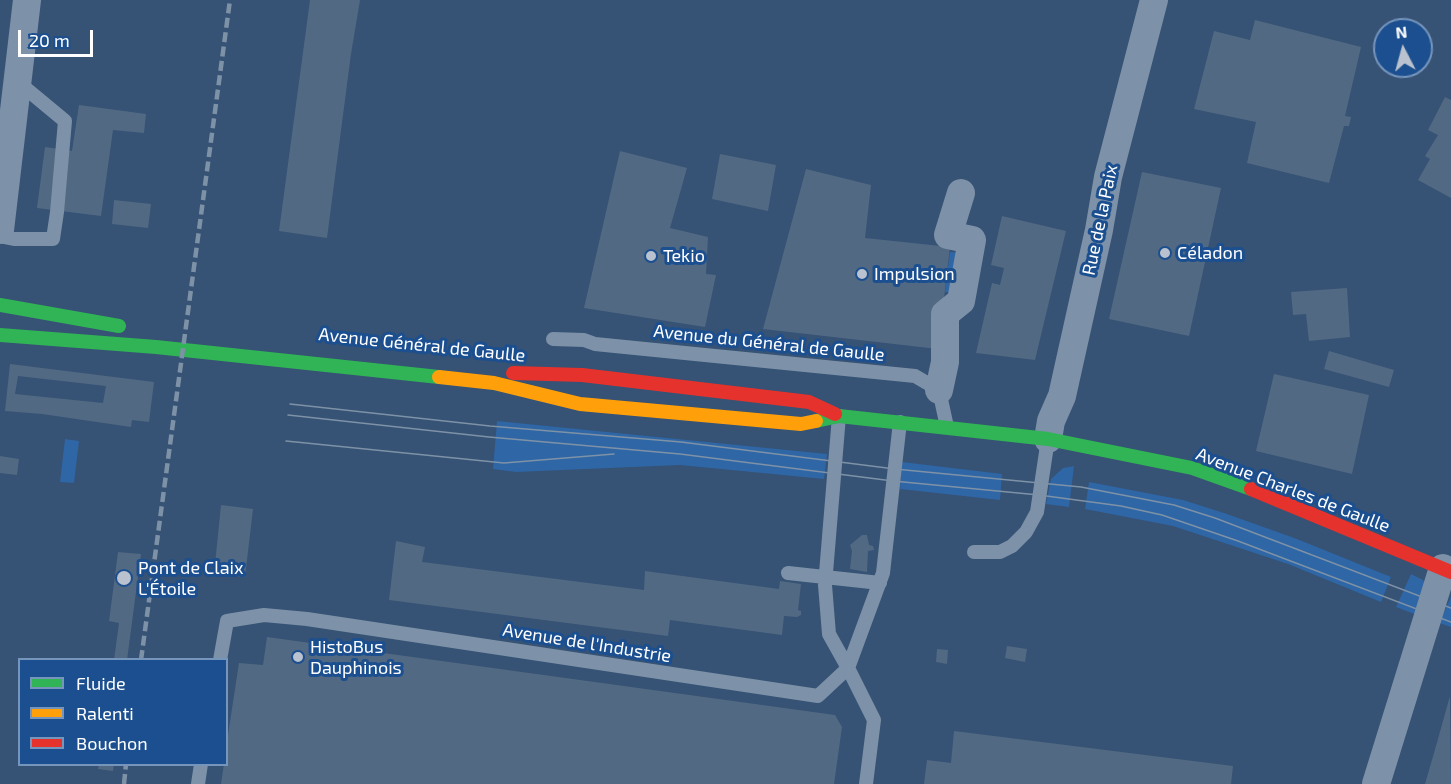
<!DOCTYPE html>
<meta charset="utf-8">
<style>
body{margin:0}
#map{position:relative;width:1451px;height:784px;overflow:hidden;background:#365274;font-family:"Exo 2",sans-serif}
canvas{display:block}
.legend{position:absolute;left:18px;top:658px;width:210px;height:108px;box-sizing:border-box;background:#1b4f8f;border:2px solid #7695bc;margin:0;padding:8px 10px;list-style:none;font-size:18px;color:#fff}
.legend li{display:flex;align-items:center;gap:12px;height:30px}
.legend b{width:30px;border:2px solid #7695bc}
.north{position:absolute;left:1373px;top:18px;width:60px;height:60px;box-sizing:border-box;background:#1b4f8f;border:2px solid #7695bc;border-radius:50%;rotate:354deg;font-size:16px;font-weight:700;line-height:24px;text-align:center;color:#fff}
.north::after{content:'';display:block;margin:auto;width:21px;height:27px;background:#b9c2ce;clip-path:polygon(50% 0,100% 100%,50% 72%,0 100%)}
.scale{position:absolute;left:18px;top:30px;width:75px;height:27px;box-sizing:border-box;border:3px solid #fff;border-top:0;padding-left:8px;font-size:18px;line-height:21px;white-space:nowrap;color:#fff;-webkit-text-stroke:4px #1b4f8f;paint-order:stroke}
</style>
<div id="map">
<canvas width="1451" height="784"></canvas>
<ul class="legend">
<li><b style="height:8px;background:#30b455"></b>Fluide</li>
<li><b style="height:8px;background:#ff9f0a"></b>Ralenti</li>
<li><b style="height:8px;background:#e5322d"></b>Bouchon</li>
</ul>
<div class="north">N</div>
<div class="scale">20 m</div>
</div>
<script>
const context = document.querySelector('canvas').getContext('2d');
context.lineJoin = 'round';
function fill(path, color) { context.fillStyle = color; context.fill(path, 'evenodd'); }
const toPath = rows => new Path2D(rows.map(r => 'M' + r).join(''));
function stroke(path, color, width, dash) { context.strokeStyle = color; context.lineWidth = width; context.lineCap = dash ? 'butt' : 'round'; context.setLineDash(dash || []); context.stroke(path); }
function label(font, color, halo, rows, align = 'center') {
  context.font = font + ' "Exo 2",sans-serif'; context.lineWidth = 6; context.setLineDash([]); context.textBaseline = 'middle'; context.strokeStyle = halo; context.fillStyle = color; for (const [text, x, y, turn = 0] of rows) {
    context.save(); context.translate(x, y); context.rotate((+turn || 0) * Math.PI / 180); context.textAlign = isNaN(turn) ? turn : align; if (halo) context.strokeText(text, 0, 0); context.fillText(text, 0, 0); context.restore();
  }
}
fill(toPath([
 [950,252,963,253,959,294,945,292],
 [497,421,827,454,824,479,680,465,516,472,493,469],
 [65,439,79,441,74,483,60,482],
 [902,462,1002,474,1000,500,900,489],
 [1074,466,1069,507,1046,504,1051,479,1063,468],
 [1089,482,1183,500,1227,514,1297,539,1391,577,1381,602,1288,564,1173,526,1085,509],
 [1411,574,1423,580,1426,585,1417,615,1396,607],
 [1451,597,1451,627,1439,623]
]), '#2f66a5');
fill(toPath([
 [310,0,360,0,351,54,327,238,279,231],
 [1255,20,1361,47,1345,116,1351,117,1349,126,1344,126,1329,183,1247,163,1256,122,1194,109,1214,31,1250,40],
 [1445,97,1451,100,1451,198,1418,180,1430,159,1425,156,1438,135,1428,130],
 [79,105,146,114,144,133,113,130,101,216,37,208,45,147,72,151],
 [620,151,687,168,670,228,708,237,706,274,716,275,705,327,584,308],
 [720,154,776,165,768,211,712,199],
 [806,169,871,185,865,238,950,247,938,349,763,329],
 [1142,172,1221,188,1189,336,1109,319],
 [114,200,151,204,148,228,112,224],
 [1002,216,1066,231,1035,360,976,353,992,283,1000,285,1004,268,991,265],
 [1347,288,1350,337,1309,341,1306,314,1293,315,1291,292],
 [1329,351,1394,370,1389,387,1324,369],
 [10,364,154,382,149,422,132,420,131,427,42,414,5,411],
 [18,376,106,386,103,403,15,394],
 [1274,374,1369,395,1352,474,1256,451],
 [0,456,19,459,17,475,0,473],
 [221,505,253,509,245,577,214,574],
 [862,535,867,535,869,545,873,546,874,550,868,551,867,572,850,569,852,551,850,545],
 [396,541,425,547,422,562,644,590,645,571,779,589,780,581,801,584,798,610,801,611,801,615,797,617,784,616,782,635,670,620,668,636,389,600],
 [118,552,141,554,127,660,114,660,119,623,109,621],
 [267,637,835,715,842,727,834,784,221,784,224,764,226,764,226,748,239,663,263,665],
 [1007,646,1027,649,1025,662,1005,658],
 [937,649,948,650,947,664,936,662],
 [1450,696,1451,784,1425,784,1434,753],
 [954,731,1233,766,1231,784,924,784,927,760,951,763],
 [99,764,114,764,113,771,98,769]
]), '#526984');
stroke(toPath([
 [0,236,14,239,53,239,57,212,65,121,18,82],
 [553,339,584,340,595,344,915,376,939,390,947,427],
 [839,416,825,585,829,634,848,668],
 [974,552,1000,552,1012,546,1026,532,1037,512,1048,439],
 [788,573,880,583],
 [220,660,227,621,264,615,307,619,818,696,848,668,874,720,866,784],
 [848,668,883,573,900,422],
 [198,784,201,764]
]), '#7d92a8', 14);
stroke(toPath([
 [0,230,27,0],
 [939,390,945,362,945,314,961,301,972,240,948,235,961,193],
 [1048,439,1051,421,1062,396,1099,230,1108,177,1154,0],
 [1376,784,1443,568]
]), '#7d92a8', 28);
stroke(toPath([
 [0,305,119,326],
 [0,335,156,347,439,377],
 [816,421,839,416,1048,439,1192,468,1251,489]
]), '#30b455', 14);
stroke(toPath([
 [439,377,494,383,580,404,801,424,816,421]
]), '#ff9f0a', 14);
stroke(toPath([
 [513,373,582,375,809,402,835,414],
 [1251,489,1451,572]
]), '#e5322d', 14);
stroke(toPath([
 [290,404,490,426,681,442,895,469,1081,487,1174,505,1215,518,1451,608],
 [288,415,489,437,680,454,893,481,1039,495,1121,506,1162,515,1238,541,1451,622],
 [286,441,504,463,614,454]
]), '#7e92a7', 1.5);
stroke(toPath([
 [141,660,230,0],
 [124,784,126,764]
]), '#7e92a7', 4.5, [10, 4.5]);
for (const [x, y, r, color] of [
 [1165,253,6,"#b9c2ce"],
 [651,256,6,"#b9c2ce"],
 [862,274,6,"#b9c2ce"],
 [124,578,8,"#b9c2ce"],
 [298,657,6,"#b9c2ce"]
]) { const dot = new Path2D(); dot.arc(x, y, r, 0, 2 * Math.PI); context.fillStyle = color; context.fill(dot); stroke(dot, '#1b4f8f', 2); }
label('18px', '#fff', '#1b4f8f', [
 ["Rue de la Paix",1100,220,-78],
 ["Avenue du Général de Gaulle",769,343,6],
 ["Avenue Général de Gaulle",422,345,6],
 ["Avenue Charles de Gaulle",1293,490,21],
 ["Avenue de l'Industrie",587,643,9]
]);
label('18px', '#fff', '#1b4f8f', [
 ["Céladon",1177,253],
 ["Tekio",663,256],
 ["Impulsion",874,274],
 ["Pont de Claix",138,568],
 ["L'Étoile",138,589],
 ["HistoBus",310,647],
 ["Dauphinois",310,668]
], 'left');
</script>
